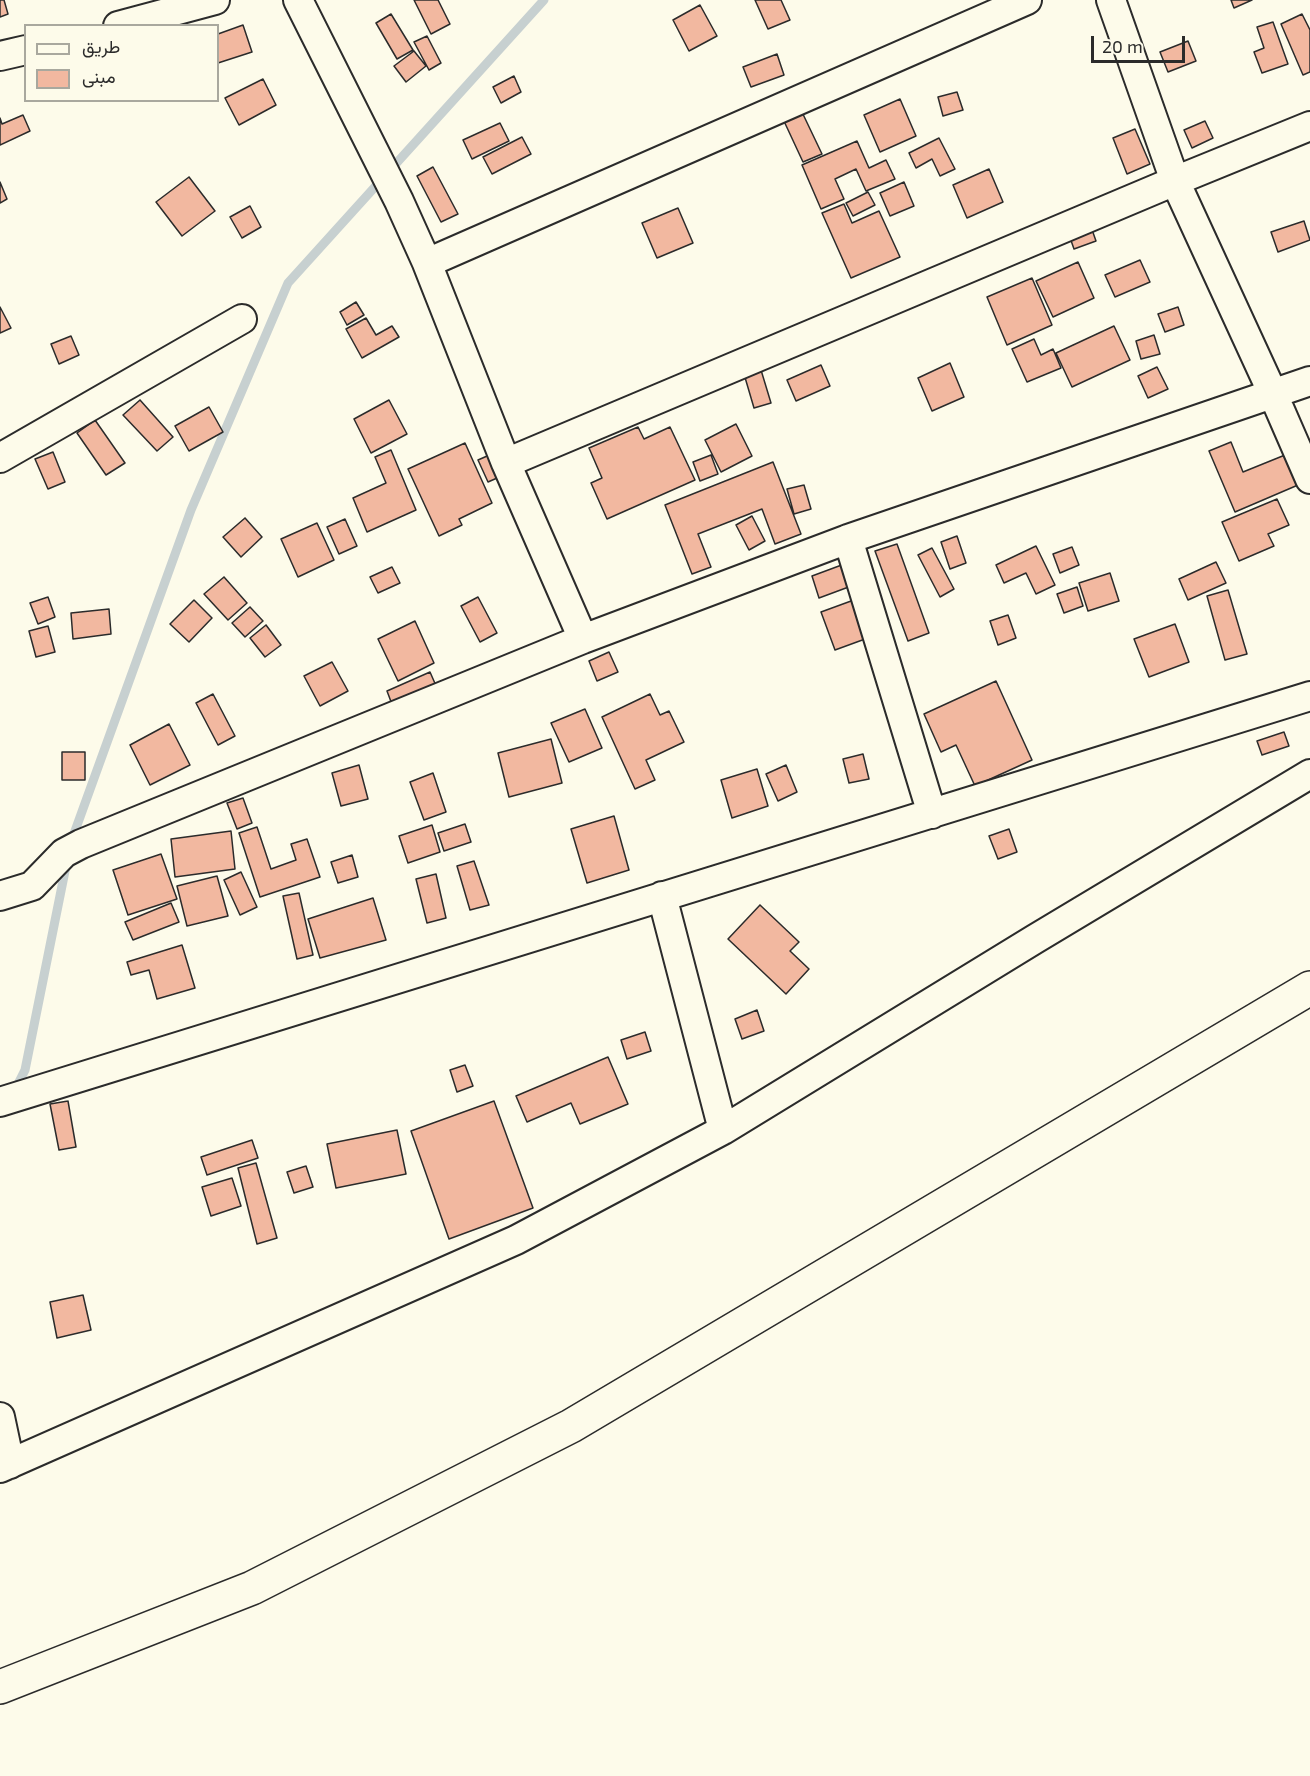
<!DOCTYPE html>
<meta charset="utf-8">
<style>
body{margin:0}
#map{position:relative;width:1310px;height:1776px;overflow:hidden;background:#fdfbea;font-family:"Exo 2",Vazirmatn,sans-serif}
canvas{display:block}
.legend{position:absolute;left:24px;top:24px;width:195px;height:78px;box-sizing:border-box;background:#fdfbea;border:2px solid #a9a89e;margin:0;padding:8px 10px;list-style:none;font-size:18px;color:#2b2b2b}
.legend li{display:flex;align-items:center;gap:12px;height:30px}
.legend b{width:30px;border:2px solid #a9a89e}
.scale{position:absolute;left:1091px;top:36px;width:94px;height:27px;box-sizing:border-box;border:3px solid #2b2b2b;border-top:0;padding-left:8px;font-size:18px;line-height:21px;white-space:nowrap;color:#2b2b2b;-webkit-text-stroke:4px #fdfbea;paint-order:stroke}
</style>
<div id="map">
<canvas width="1310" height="1776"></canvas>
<ul class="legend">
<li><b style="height:8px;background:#fdfbea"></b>طريق</li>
<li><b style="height:16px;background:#f2b8a0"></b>مبنى</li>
</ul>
<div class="scale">20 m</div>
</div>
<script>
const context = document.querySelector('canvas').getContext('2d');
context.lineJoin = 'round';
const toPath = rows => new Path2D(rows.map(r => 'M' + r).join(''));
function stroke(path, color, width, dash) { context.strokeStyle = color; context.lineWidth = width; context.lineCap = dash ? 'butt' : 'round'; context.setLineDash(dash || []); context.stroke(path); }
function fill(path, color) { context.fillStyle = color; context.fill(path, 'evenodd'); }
stroke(toPath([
 [71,842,191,510,288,283,544,0],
 [15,1090,25,1070,67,861]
]), '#c7d0d0', 9);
const building = toPath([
 [0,0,4,0,8,14,0,17,0,0],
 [414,0,438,0,450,24,431,34,414,0],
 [755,0,781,0,790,20,768,29,755,0],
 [1231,0,1252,0,1234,8,1231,0],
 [700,5,717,36,689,51,673,20,700,5],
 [391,14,413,50,397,59,376,23,391,14],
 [1302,14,1310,30,1310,72,1303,75,1281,24,1302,14],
 [1273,22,1288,64,1262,73,1254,52,1264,48,1257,27,1273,22],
 [243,25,252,52,218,63,218,34,243,25],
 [427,36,441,63,429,70,414,42,427,36],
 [1188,41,1196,61,1168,72,1160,52,1188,41],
 [414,51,426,66,406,82,394,66,414,51],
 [777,54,784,75,751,87,743,67,777,54],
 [514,76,521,92,501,103,493,87,514,76],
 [263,79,276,105,239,125,225,98,263,79],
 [957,92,963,110,943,116,938,97,957,92],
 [900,99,916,136,880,152,864,115,900,99],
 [801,110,822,154,803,162,783,119,801,110],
 [23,115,30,131,0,145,0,118,2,124,23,115],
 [1205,121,1213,138,1192,148,1184,130,1205,121],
 [500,123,509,141,472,159,463,140,500,123],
 [1135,129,1150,164,1127,174,1113,138,1135,129],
 [522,137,531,154,492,174,483,157,522,137],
 [939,138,955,169,940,176,932,159,916,168,909,153,939,138],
 [857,141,869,168,886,160,895,179,866,191,856,169,835,179,844,199,821,209,802,165,857,141],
 [433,167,458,214,441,222,417,176,433,167],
 [989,169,1003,202,967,218,953,185,989,169],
 [189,177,215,211,182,236,156,202,189,177],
 [0,182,7,199,0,203,0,182],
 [904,182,914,206,890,216,880,193,904,182],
 [868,192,875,205,853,216,846,203,868,192],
 [844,204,852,223,879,211,900,257,851,278,822,213,844,204],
 [250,206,261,227,242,238,230,217,250,206],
 [678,208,693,243,657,258,642,223,678,208],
 [1304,221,1310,240,1278,252,1271,232,1304,221],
 [1090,224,1096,241,1074,249,1068,232,1090,224],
 [1140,260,1150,282,1115,297,1105,275,1140,260],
 [1078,262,1094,298,1053,317,1036,281,1078,262],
 [1032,278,1052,325,1007,345,987,297,1032,278],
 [356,302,364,315,347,325,340,312,356,302],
 [0,307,11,328,0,333,0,307],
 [1178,307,1184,325,1165,332,1158,314,1178,307],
 [366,318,376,335,392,326,399,337,362,358,346,329,366,318],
 [1114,326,1130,360,1072,387,1056,353,1114,326],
 [1154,335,1160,354,1141,359,1136,341,1154,335],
 [71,336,79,355,59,364,51,344,71,336],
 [1034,339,1041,355,1053,349,1061,368,1027,382,1012,349,1034,339],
 [950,363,964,397,932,411,918,378,950,363],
 [821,365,830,386,796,401,787,380,821,365],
 [1157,367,1168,389,1148,398,1138,376,1157,367],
 [761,370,771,403,754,408,744,374,761,370],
 [140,400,173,437,157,451,123,415,140,400],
 [389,400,407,434,371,453,354,419,389,400],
 [209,407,223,432,189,451,175,426,209,407],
 [95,420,125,463,106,475,77,433,95,420],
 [736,424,752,456,721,472,705,440,736,424],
 [638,427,644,439,670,427,695,480,607,519,591,483,602,478,589,448,638,427],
 [1231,442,1243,472,1285,455,1298,485,1235,512,1209,451,1231,442],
 [465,443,492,503,459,519,462,525,439,536,408,469,465,443],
 [391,450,416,510,367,532,353,498,386,483,375,457,391,450],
 [53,452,65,482,48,489,35,459,53,452],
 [494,453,504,475,488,482,478,460,494,453],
 [711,455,718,474,700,481,693,462,711,455],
 [773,462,801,534,775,544,762,509,698,534,711,567,692,574,665,505,773,462],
 [804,485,811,509,794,514,787,489,804,485],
 [1277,499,1289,525,1268,534,1274,546,1239,561,1222,522,1277,499],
 [752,516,765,541,749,550,736,525,752,516],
 [245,518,262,537,241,557,223,537,245,518],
 [345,519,357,546,339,554,327,527,345,519],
 [317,523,334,560,298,577,281,539,317,523],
 [957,536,966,563,950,569,941,542,957,536],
 [897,544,929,633,908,641,875,551,897,544],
 [1036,546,1055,585,1036,594,1026,573,1004,583,996,565,1036,546],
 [1072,547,1079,565,1060,573,1053,554,1072,547],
 [932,548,954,589,940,597,918,555,932,548],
 [1216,562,1226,583,1188,600,1179,579,1216,562],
 [847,563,854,585,819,598,812,576,847,563],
 [392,567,400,583,378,593,370,577,392,567],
 [1110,573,1119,601,1088,611,1079,583,1110,573],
 [224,577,247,603,228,620,204,594,224,577],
 [1077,587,1083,606,1064,613,1057,594,1077,587],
 [1228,590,1247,654,1225,660,1207,596,1228,590],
 [48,597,55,617,38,624,30,603,48,597],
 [478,597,497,633,480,642,461,606,478,597],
 [862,597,876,635,835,650,821,612,862,597],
 [194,600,212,618,189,642,170,624,194,600],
 [250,607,263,621,245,637,232,623,250,607],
 [109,609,111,634,73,639,71,613,109,609],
 [1008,615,1016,638,998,645,990,621,1008,615],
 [415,621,434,663,398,681,378,639,415,621],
 [1175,624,1189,662,1149,677,1134,639,1175,624],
 [266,625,281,645,265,657,250,638,266,625],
 [48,626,55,652,36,657,29,631,48,626],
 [609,652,618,672,597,681,589,661,609,652],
 [332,662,348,691,320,706,304,676,332,662],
 [430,672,437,688,393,707,387,691,430,672],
 [996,681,1032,760,975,786,956,745,941,752,924,714,996,681],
 [213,694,235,736,218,745,196,703,213,694],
 [650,694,660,715,669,711,684,742,646,760,655,780,635,789,602,717,650,694],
 [585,709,602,748,569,762,551,723,585,709],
 [169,724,190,765,150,785,130,745,169,724],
 [1284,732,1289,746,1262,755,1257,741,1284,732],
 [551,739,562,783,509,797,498,753,551,739],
 [62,752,85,752,85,780,62,780,62,752],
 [863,754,869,779,849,783,843,759,863,754],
 [359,765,368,799,341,806,332,773,359,765],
 [786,765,797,792,778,801,766,774,786,765],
 [757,769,768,806,732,818,721,780,757,769],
 [433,773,446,812,424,820,410,782,433,773],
 [243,798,252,823,237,829,227,803,243,798],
 [614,816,629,870,587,883,571,829,614,816],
 [465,824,471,842,444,851,438,833,465,824],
 [432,825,440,852,408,863,399,836,432,825],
 [257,827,271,869,296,860,291,844,307,839,320,877,260,897,239,833,257,827],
 [1009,829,1017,852,998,859,989,836,1009,829],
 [231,831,235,869,175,877,171,839,231,831],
 [161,854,177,899,128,915,113,870,161,854],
 [352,855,358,877,338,883,331,862,352,855],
 [474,861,489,905,470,910,457,866,474,861],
 [241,872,257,907,240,915,224,880,241,872],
 [436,874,446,918,427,923,416,879,436,874],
 [217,876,228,916,187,926,177,886,217,876],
 [299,893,313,955,297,959,283,896,299,893],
 [373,898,386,940,320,958,308,919,373,898],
 [171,903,179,922,133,940,125,922,171,903],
 [760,905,799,942,790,951,809,969,786,994,728,939,760,905],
 [182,945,195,988,157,999,149,970,131,975,127,962,182,945],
 [757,1010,764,1031,742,1039,735,1019,757,1010],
 [645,1032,651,1051,627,1059,621,1040,645,1032],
 [608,1057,628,1104,580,1124,571,1103,527,1122,516,1096,608,1057],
 [465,1065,473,1086,457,1092,450,1070,465,1065],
 [68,1101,76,1147,59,1150,50,1104,68,1101],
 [494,1101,533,1208,449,1239,411,1131,494,1101],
 [397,1130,406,1174,336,1188,327,1144,397,1130],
 [252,1140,258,1158,207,1175,201,1157,252,1140],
 [256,1163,277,1238,257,1244,238,1168,256,1163],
 [306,1166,313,1187,294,1193,287,1172,306,1166],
 [232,1178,241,1206,211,1216,202,1187,232,1178],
 [83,1295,91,1330,57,1338,50,1302,83,1295]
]);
fill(building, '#f2b8a0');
stroke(building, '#2b2b2b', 1.5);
const street = toPath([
 [298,0,399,201,427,263,506,463,583,639],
 [1111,0,1175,181,1273,394,1310,479],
 [118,26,215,0],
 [0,56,26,50],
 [427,263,1027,0],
 [0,458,242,319],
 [506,463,1175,181,1310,126],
 [848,539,932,814],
 [0,896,32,886,64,853,81,844,583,639,848,539,1310,381],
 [662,896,723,1130],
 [0,1102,1310,696],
 [0,1417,10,1464],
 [0,1468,516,1240,723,1130,1035,939,1310,774]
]);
const secondary = toPath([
 [0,1687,252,1588,571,1426,1310,988]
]);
stroke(street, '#2b2b2b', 32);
stroke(secondary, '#2b2b2b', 36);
stroke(street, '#fdfbea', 28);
stroke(secondary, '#fdfbea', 33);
</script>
